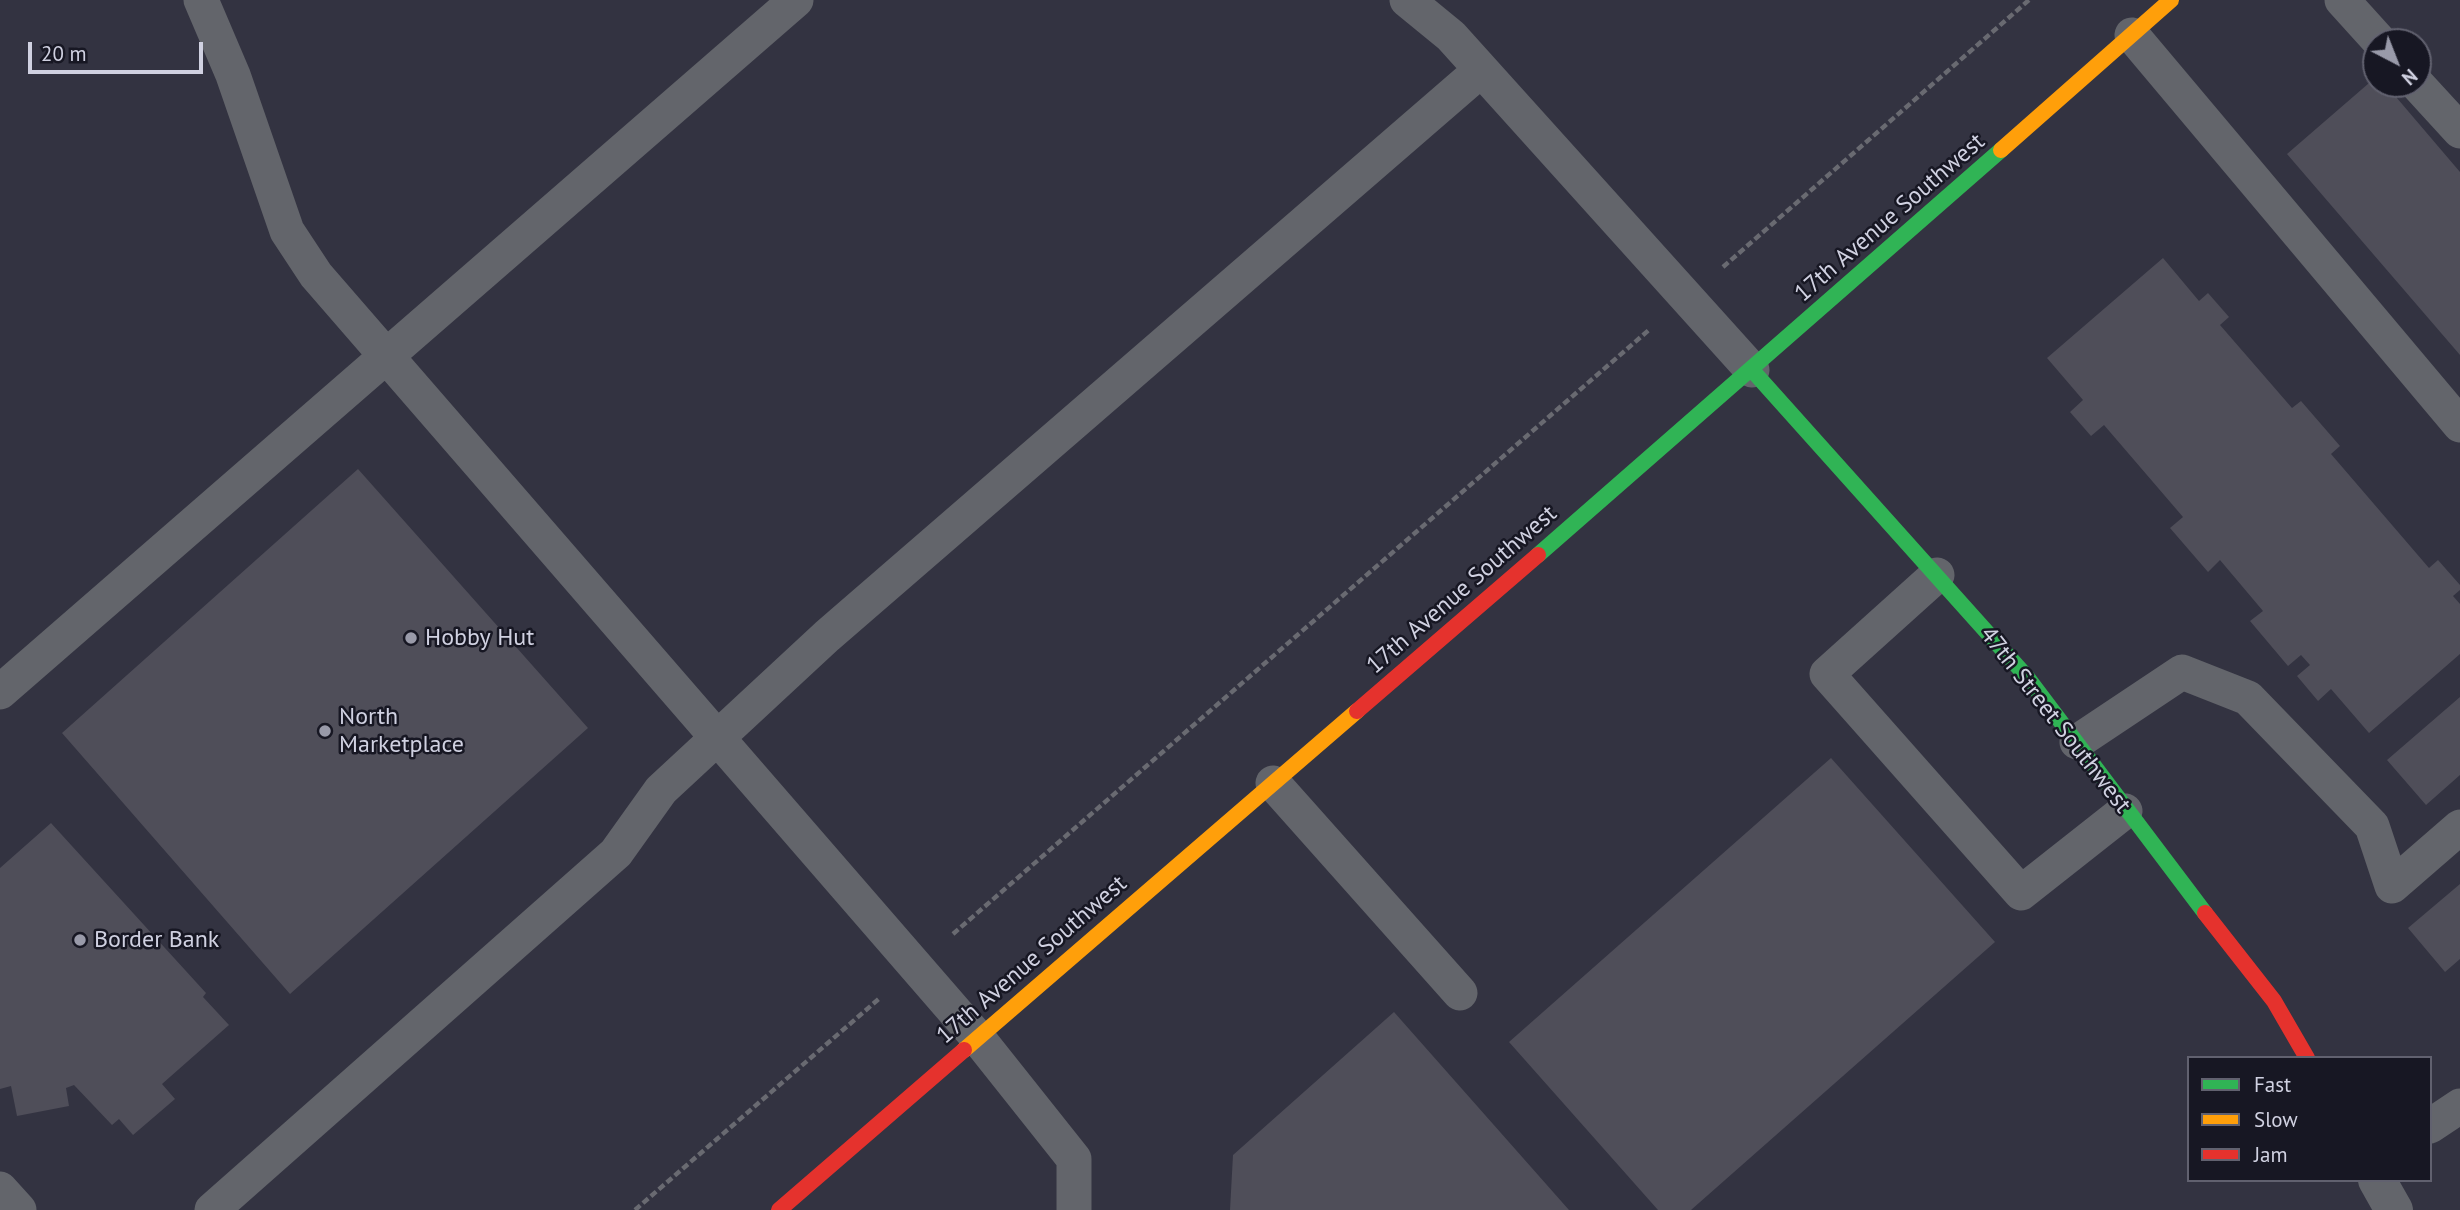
<!DOCTYPE html>
<style>
body{margin:0}
#map{position:relative;width:2460px;height:1210px;overflow:hidden;background:#333341;font-family:"PT Sans",sans-serif}
canvas{display:block}
.legend{position:absolute;left:2187px;top:1056px;width:245px;height:126px;box-sizing:border-box;background:#171723;border:2px solid #61616f;margin:0;padding:9px 12px;list-style:none;font-size:21px;color:#d0d1e1}
.legend li{display:flex;align-items:center;gap:14px;height:35px}
.legend b{width:35px;border:2px solid #61616f}
.north{position:absolute;left:2362px;top:28px;width:70px;height:70px;box-sizing:border-box;background:#171723;border:2px solid #61616f;border-radius:50%;rotate:138deg;font-size:19px;font-weight:700;line-height:28px;text-align:center;color:#d0d1e1}
.north::after{content:'';display:block;margin:auto;width:24px;height:32px;background:#999aa9;clip-path:polygon(50% 0,100% 100%,50% 72%,0 100%)}
.scale{position:absolute;left:28px;top:42px;width:175px;height:32px;box-sizing:border-box;border:4px solid #d0d1e1;border-top:0;padding-left:9px;font-size:21px;line-height:24px;white-space:nowrap;color:#d0d1e1;-webkit-text-stroke:5px #171723;paint-order:stroke}
</style>
<div id="map">
<canvas width="2460" height="1210"></canvas>
<ul class="legend">
<li><b style="height:9px;background:#30b455"></b>Fast</li>
<li><b style="height:9px;background:#ff9f0a"></b>Slow</li>
<li><b style="height:9px;background:#e5322d"></b>Jam</li>
</ul>
<div class="north">N</div>
<div class="scale">20 m</div>
</div>
<script>
const context = document.querySelector('canvas').getContext('2d');
context.lineJoin = 'round';
function fill(path, color) { context.fillStyle = color; context.fill(path, 'evenodd'); }
const toPath = rows => new Path2D(rows.map(r => 'M' + r).join(''));
function stroke(path, color, width, dash) { context.strokeStyle = color; context.lineWidth = width; context.lineCap = dash ? 'butt' : 'round'; context.setLineDash(dash || []); context.stroke(path); }
function label(font, color, halo, rows, align = 'center') {
  context.font = font + ' "PT Sans",sans-serif'; context.lineWidth = 5; context.setLineDash([]); context.textBaseline = 'middle'; context.strokeStyle = halo; context.fillStyle = color; for (const [text, x, y, turn = 0] of rows) {
    context.save(); context.translate(x, y); context.rotate((+turn || 0) * Math.PI / 180); context.textAlign = isNaN(turn) ? turn : align; if (halo) context.strokeText(text, 0, 0); context.fillText(text, 0, 0); context.restore();
  }
}
fill(toPath([
 [2376,77,2376,84,2385,84,2460,172,2460,355,2287,154],
 [2163,258,2199,301,2208,293,2229,317,2220,325,2292,408,2301,401,2340,446,2331,454,2429,568,2438,560,2460,585,2460,590,2453,596,2460,604,2460,654,2369,733,2331,689,2318,701,2297,676,2310,665,2301,655,2288,666,2250,621,2263,611,2220,560,2208,572,2170,528,2183,517,2104,425,2091,436,2070,412,2083,400,2047,358],
 [358,469,588,728,290,994,62,733],
 [2460,697,2460,775,2426,805,2387,760],
 [1831,758,1995,942,1691,1210,1658,1210,1509,1042],
 [51,823,206,993,203,997,229,1025,162,1084,175,1099,133,1135,119,1119,112,1125,74,1085,66,1088,69,1106,17,1116,11,1086,0,1089,0,868],
 [2460,884,2460,959,2445,972,2408,928],
 [1394,1012,1569,1210,1230,1210,1233,1155]
]), '#4f4e59');
stroke(toPath([
 [1723,267,2029,0],
 [953,934,1650,329],
 [635,1210,881,997]
]), '#696a71', 4.5, [7, 3.5]);
stroke(toPath([
 [201,0,233,75,287,231,316,275,977,1037,1074,1159,1074,1210],
 [1407,0,1451,36,1752,370],
 [2342,0,2380,42],
 [2132,35,2460,425],
 [2417,84,2460,131],
 [1937,575,1827,674,2021,893,2125,811],
 [0,692,796,0],
 [2077,742,2182,672,2248,698,2372,826,2392,886,2460,827],
 [1273,783,1460,993],
 [2430,1126,2460,1106],
 [0,1189,19,1210],
 [212,1210,616,853,661,790,827,636,1481,70]
]), '#63656b', 35);
stroke(toPath([
 [2377,1180,2394,1210]
]), '#63656b', 38);
stroke(toPath([
 [1752,370,2027,677,2205,913],
 [1538,555,2001,150]
]), '#30b455', 16);
stroke(toPath([
 [2001,150,2171,0],
 [964,1050,1357,711]
]), '#ff9f0a', 16);
stroke(toPath([
 [1357,711,1538,555],
 [2205,913,2274,1001,2307,1058],
 [779,1210,964,1050]
]), '#e5322d', 16);
for (const [x, y, r, color] of [
 [411,638,7,"#999aa9"],
 [325,731,7,"#999aa9"],
 [80,940,7,"#999aa9"]
]) { const dot = new Path2D(); dot.arc(x, y, r, 0, 2 * Math.PI); context.fillStyle = color; context.fill(dot); stroke(dot, '#171723', 2.5); }
label('24px', '#d0d1e1', '#171723', [
 ["17th Avenue Southwest",1890,218,-41],
 ["17th Avenue Southwest",1462,590,-41],
 ["47th Street Southwest",2055,720,52],
 ["17th Avenue Southwest",1032,960,-41]
]);
label('24px', '#d0d1e1', '#171723', [
 ["Hobby Hut",425,638],
 ["North",339,717],
 ["Marketplace",339,745],
 ["Border Bank",94,940]
], 'left');
</script>
